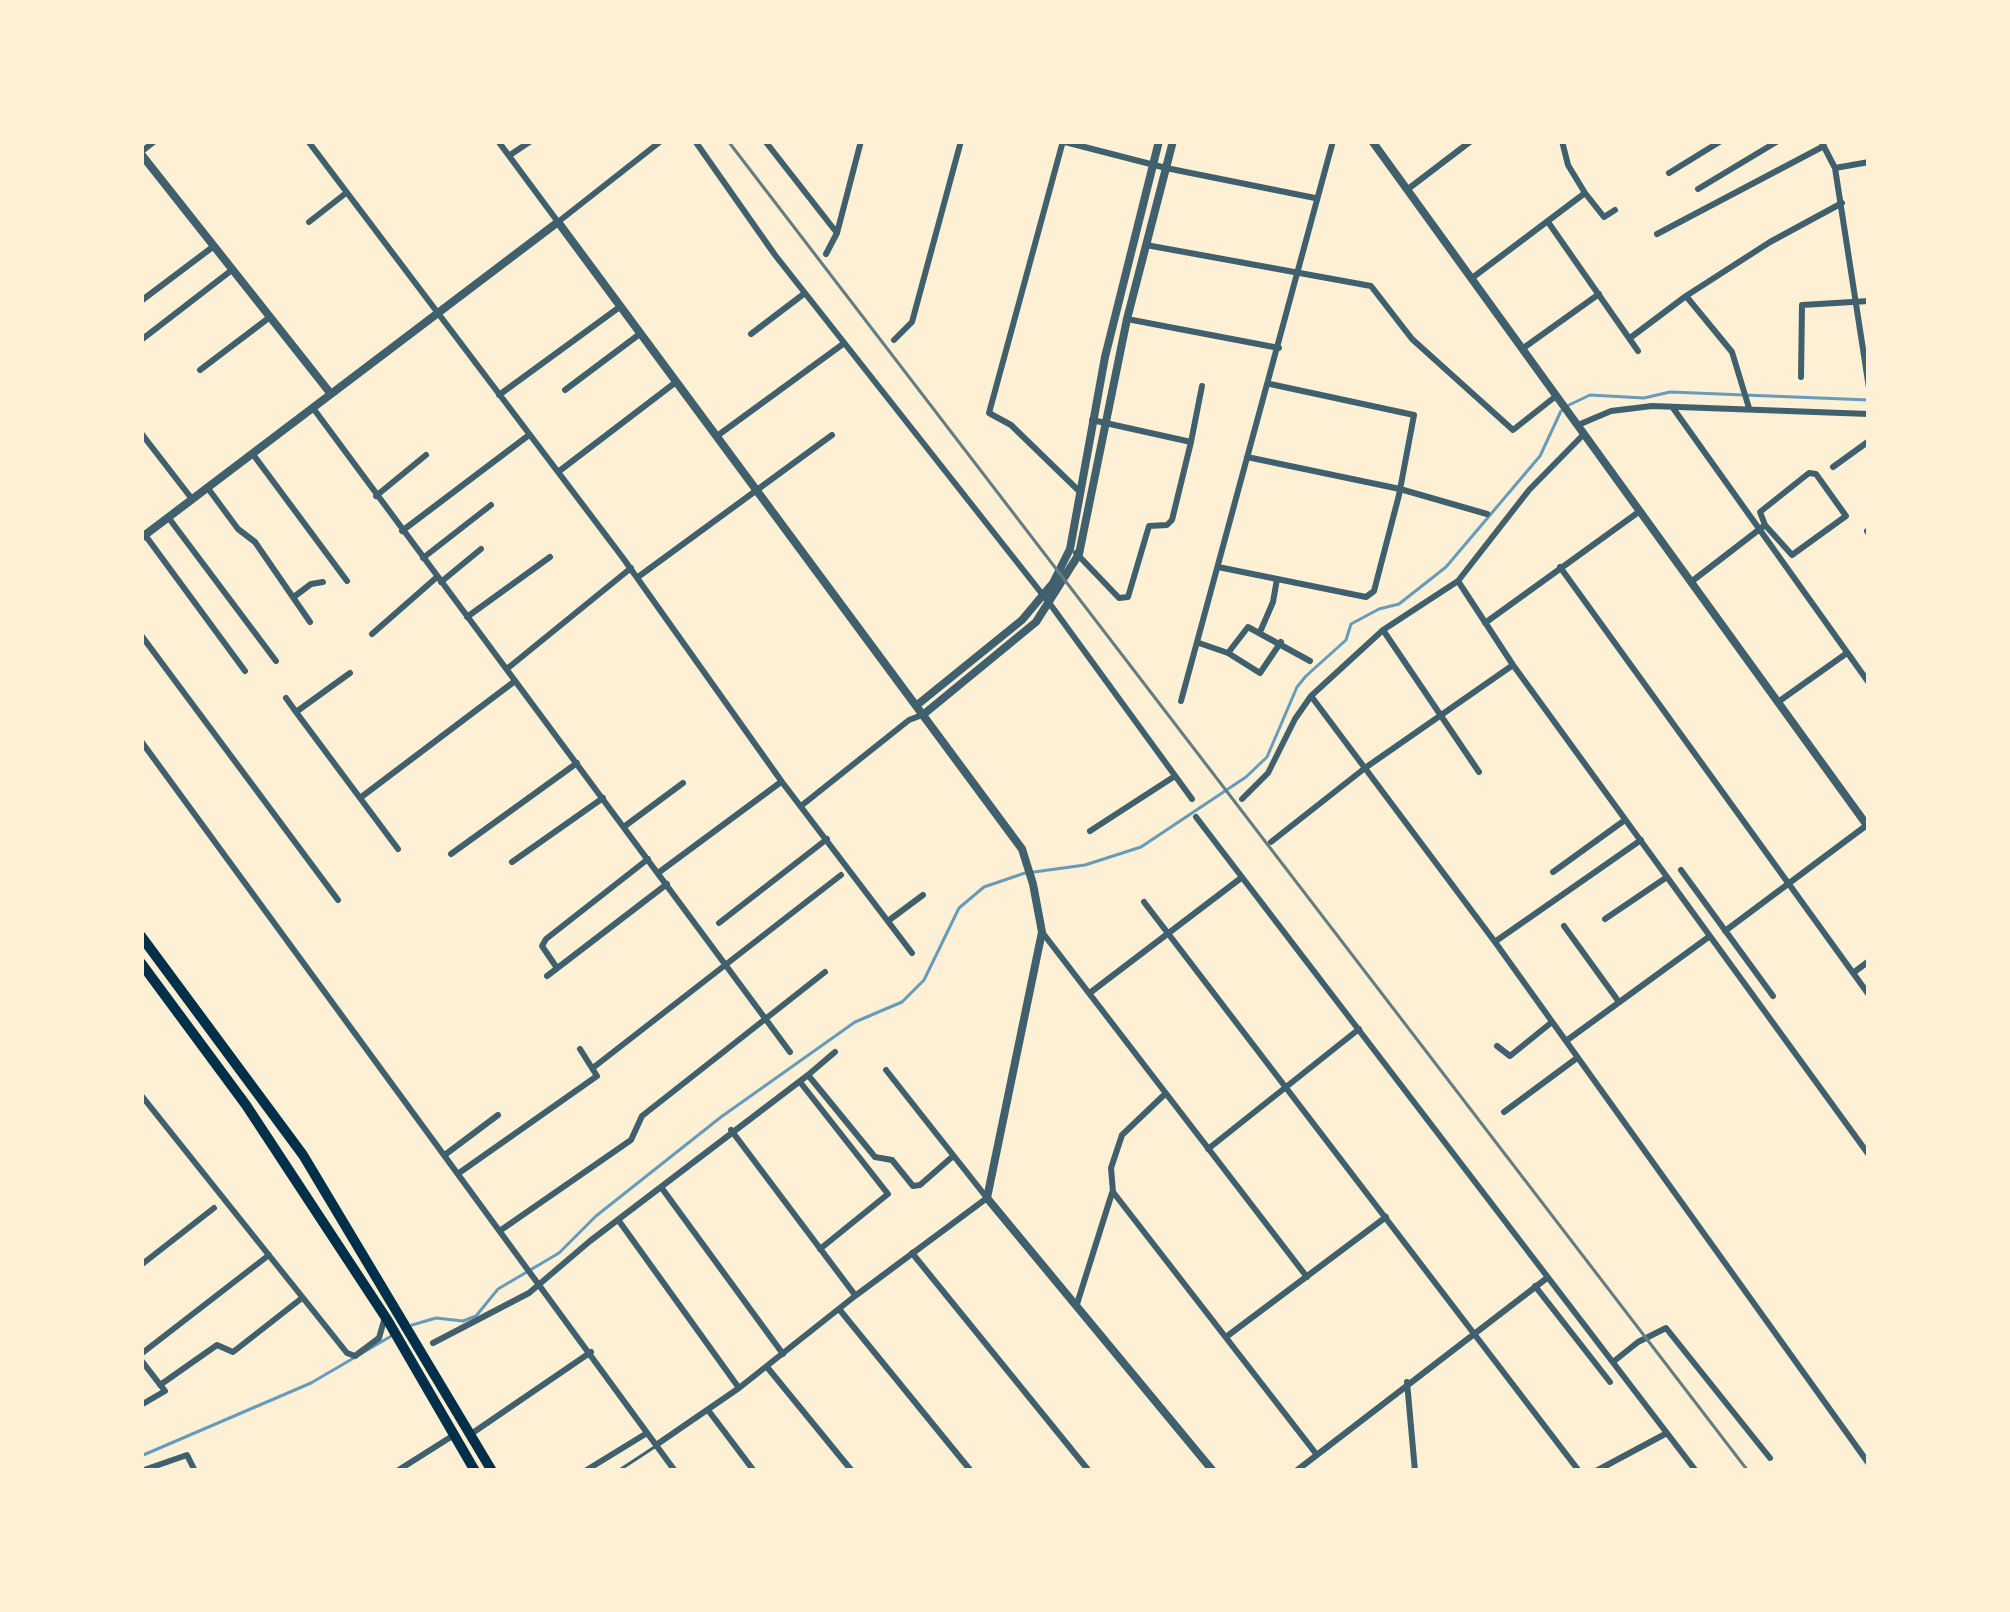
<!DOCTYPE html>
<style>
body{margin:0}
#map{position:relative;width:2010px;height:1612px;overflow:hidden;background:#fdf0d5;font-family:"Exo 2",sans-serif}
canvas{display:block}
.frame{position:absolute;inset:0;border:144px solid #fdf0d5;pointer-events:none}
</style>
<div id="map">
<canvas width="2010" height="1612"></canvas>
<div class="frame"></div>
</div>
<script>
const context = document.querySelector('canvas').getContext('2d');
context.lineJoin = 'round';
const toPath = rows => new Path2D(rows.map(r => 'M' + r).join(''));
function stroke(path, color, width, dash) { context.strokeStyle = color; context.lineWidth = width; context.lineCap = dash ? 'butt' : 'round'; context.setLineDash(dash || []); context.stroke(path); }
stroke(toPath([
 [1569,405,1590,395,1644,398,1670,392,1869,400],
 [1034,872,1085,865,1141,847,1246,777,1267,757,1297,687,1306,676,1346,640,1351,624,1379,609,1399,604,1446,567,1540,456,1561,411],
 [412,1325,436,1318,463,1321,476,1316,498,1289,559,1253,596,1216,721,1117,855,1022,902,1002,924,980,959,908,984,887,1025,873],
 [141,1456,311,1383,393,1335]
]), '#669bbc', 3);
stroke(toPath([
 [618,1471,656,1446]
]), '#3f606c', 3);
stroke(toPath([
 [308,141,623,558,782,782,912,953],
 [498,141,558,222,661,141],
 [695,141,775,255,1050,604,1192,799],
 [765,141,837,233,861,141],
 [1063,141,989,413,1011,425,1080,492],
 [1562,141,1568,165,1585,193,1604,217,1615,210],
 [1821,141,1835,168,1869,388],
 [1065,142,1166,168,1315,198],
 [141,152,155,141],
 [510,155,531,141],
 [1835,168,1869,162],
 [1669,173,1721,141],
 [1408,189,1471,141],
 [1698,189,1778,141],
 [309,222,346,193],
 [1548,222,1638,351],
 [1657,234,1824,146],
 [1146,245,1371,286,1412,339,1513,430,1556,396],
 [826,254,837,233],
 [1472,278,1585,193],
 [1686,296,1732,352,1749,408],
 [141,301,214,246],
 [1127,319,1279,348],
 [751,334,805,293],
 [1630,338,1686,296,1770,242,1842,203],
 [141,340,233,269],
 [894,340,912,322,961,141],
 [1522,349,1599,294],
 [200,370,270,317],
 [1801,377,1802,305,1869,301],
 [565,390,641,333],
 [499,395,621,306],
 [313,408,790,1052],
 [1673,408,1869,683],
 [1092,420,1191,442,1202,386],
 [1578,425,1611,411,1652,406,1869,414],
 [141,433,192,499],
 [717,436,843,344],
 [252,453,347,581],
 [1247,457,1400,489,1487,514],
 [1833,467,1869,441],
 [558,472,676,382],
 [207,487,238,529,255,542,310,622],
 [376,496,426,455],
 [168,517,276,661],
 [402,531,529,435],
 [1867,531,1869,534],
 [145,535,245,671],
 [1076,553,1119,598,1128,597,1149,526,1167,525,1172,520,1191,442],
 [423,558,491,505],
 [1218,567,1366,597,1374,591,1399,495,1414,415,1270,384],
 [1560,567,1869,995],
 [638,577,832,435],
 [1458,581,1513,665,1869,1155],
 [441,582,481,549],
 [1691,582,1765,525,1792,555,1846,516,1816,474,1809,473,1760,512,1765,525],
 [295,596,311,584,323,582],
 [467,617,550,557],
 [1485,623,1640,511],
 [1383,630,1479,772],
 [1260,632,1273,602,1277,579],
 [372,634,437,577],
 [141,635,338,900],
 [1199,643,1228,653,1260,673,1281,642],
 [1228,653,1248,627,1310,661],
 [508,668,631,568],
 [1311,696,1495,942,1869,1464],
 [286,698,296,712,350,673],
 [1181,701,1333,141],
 [1778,702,1847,653],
 [296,712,398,849],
 [141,741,675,1471],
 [360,798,515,681],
 [1242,799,1268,773,1295,719,1311,696,1383,630,1458,581,1529,490,1584,434],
 [801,806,909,720,922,715],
 [1196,817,1696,1471],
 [625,826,683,783],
 [1090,831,1175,776],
 [1271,842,1365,768,1513,665],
 [451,854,577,763],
 [512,862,603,798],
 [1681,870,1773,996],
 [1553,872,1625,820],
 [658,873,781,782],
 [1144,902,1579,1471],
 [1605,919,1667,877],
 [888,921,923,895],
 [719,923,827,839],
 [1564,926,1619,1002],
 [1725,931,1867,825],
 [1042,932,1307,1277],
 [1496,941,1641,840],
 [557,968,542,946,546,939,648,859],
 [1853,973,1869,961],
 [547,976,667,884],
 [1091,992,1241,878],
 [1566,1041,1710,936],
 [1497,1046,1510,1056,1552,1022],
 [594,1067,841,875],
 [808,1075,835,1052],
 [800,1082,888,1194,820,1249],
 [1165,1094,1122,1135,1111,1168,1113,1192,1317,1455],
 [141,1095,347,1353,355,1356,379,1338,385,1317],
 [1504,1112,1577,1058],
 [731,1130,855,1295],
 [1208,1149,1359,1029],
 [446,1154,498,1115],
 [459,1173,597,1076,580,1049],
 [661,1187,783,1354],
 [619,1221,739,1388],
 [501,1230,631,1140,642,1116,825,972],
 [912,1253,1089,1471],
 [141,1265,214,1208],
 [1535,1286,1610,1382],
 [1077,1304,1112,1193],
 [839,1309,971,1471],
 [1226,1337,1386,1217],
 [433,1343,529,1293,590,1241,808,1075,875,1157,892,1160,913,1186,920,1185,952,1157],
 [141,1354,269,1255],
 [141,1360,165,1391,141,1405],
 [1613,1362,1638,1342,1666,1328,1770,1458],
 [767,1367,852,1471],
 [1407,1382,1415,1471],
 [160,1385,217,1345,233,1352,302,1298],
 [708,1410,754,1471],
 [471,1434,591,1352],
 [656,1445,739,1388,855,1296,987,1198,886,1070],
 [141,1471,187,1455,195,1471],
 [397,1471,454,1435],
 [585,1471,647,1433],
 [1296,1471,1547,1278],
 [1596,1471,1667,1433]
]), '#3f606c', 6);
stroke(toPath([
 [1372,141,1869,828],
 [141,154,331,394],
 [141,538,558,222,1022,849,1033,884,1042,932,987,1198,1213,1471],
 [917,705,1022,620,1053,583,1070,549,1105,357,1159,141],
 [924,714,1036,622,1079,554,1127,319,1173,141]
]), '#3f606c', 8);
stroke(toPath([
 [141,936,303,1155,492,1471],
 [141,963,246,1105,388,1321,475,1471]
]), '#003049', 10);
stroke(toPath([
 [728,141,1748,1471]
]), '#657d81', 3);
</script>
